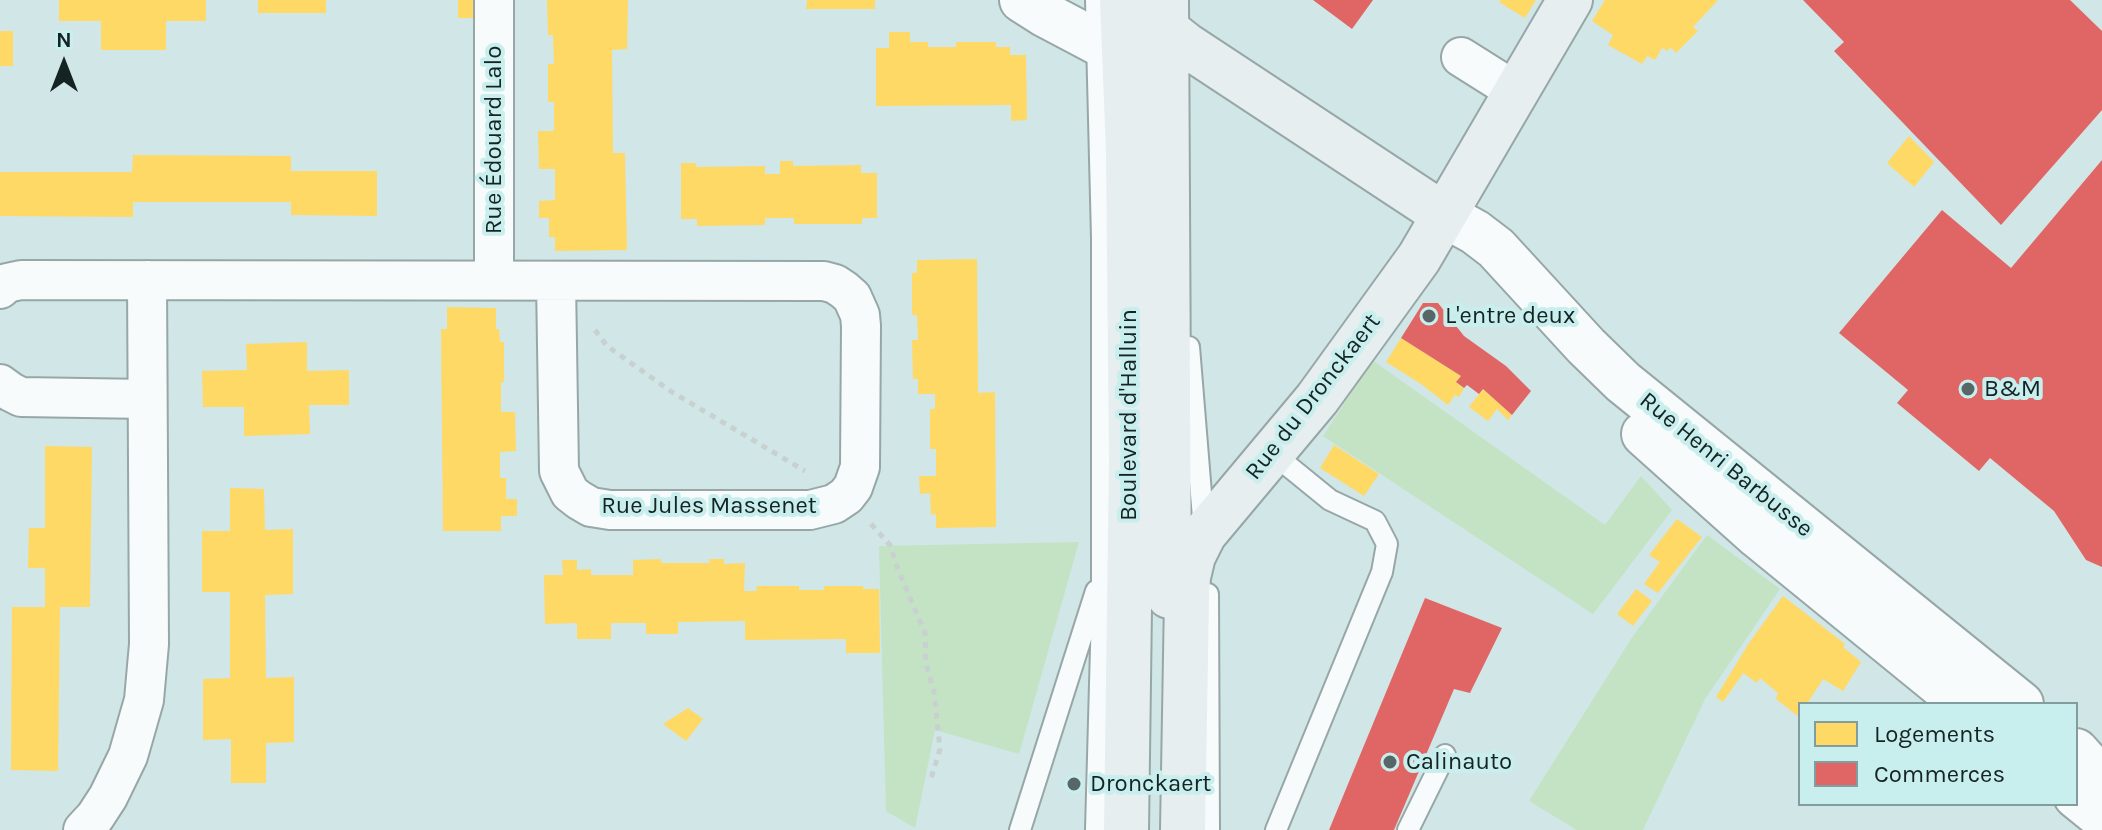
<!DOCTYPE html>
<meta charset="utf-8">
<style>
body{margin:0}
#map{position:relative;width:2102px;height:830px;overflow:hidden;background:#d1e6e6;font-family:Karla,sans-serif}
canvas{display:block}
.legend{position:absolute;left:1798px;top:702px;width:280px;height:104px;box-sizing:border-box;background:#c9eeee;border:2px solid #819d9d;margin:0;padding:10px 14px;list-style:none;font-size:24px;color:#152323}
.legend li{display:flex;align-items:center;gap:16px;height:40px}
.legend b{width:40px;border:2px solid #819d9d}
.north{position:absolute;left:24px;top:24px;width:80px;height:80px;-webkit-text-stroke:6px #c9eeee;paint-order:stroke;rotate:0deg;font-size:22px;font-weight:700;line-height:32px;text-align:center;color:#152323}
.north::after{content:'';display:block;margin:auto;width:28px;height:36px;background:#152323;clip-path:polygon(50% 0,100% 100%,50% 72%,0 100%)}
</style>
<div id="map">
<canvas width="2102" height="830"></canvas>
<ul class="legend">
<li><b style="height:22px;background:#ffd966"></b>Logements</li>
<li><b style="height:22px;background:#e06666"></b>Commerces</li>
</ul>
<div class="north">N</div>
</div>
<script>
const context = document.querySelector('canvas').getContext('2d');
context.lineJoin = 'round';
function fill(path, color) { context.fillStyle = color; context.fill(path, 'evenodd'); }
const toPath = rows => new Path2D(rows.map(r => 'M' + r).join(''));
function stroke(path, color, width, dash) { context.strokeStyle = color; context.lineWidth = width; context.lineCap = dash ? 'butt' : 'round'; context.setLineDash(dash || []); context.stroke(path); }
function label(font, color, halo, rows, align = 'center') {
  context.font = font + ' Karla,sans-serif'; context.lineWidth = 8; context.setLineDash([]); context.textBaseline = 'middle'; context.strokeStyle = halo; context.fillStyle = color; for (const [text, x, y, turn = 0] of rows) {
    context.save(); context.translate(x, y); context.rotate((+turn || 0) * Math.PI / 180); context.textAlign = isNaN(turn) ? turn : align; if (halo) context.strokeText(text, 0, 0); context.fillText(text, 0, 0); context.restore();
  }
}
fill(toPath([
 [1372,360,1605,525,1641,476,1672,510,1593,614,1323,436],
 [1707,535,1780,589,1705,699,1643,830,1577,830,1529,801,1631,639],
 [1079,542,1019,754,935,730,915,828,886,811,879,546]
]), '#c3e3c4');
fill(toPath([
 [59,0,206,0,206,21,166,21,166,50,101,50,101,21,59,21],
 [258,0,326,0,326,13,258,13],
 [458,0,473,0,474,18,458,18],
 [547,0,628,0,627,49,612,50,613,153,625,153,627,250,555,251,555,237,549,237,549,218,539,218,539,201,555,200,555,169,539,169,538,131,554,131,554,102,548,102,548,64,554,64,553,35,548,35],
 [807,0,875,0,875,9,806,9],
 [1501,0,1536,0,1525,18,1499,2],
 [1605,0,1718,0,1693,27,1698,31,1676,53,1670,47,1668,51,1662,48,1655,60,1647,56,1642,64,1608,45,1613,35,1592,21],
 [0,31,13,31,13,66,0,66],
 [889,32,910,32,910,42,928,42,928,47,956,47,956,42,996,42,996,47,1010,47,1010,55,1026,55,1027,120,1011,121,1011,105,876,106,876,48,889,48],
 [1909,136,1934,162,1914,187,1887,163],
 [133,155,291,156,291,171,377,171,377,216,291,215,291,202,133,202,133,217,0,216,0,172,132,172],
 [780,161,793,161,793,166,861,165,861,173,877,173,877,218,862,218,862,224,794,224,794,218,765,218,765,225,697,226,697,219,681,219,681,163,696,163,696,167,765,166,765,174,780,174],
 [977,259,978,393,995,392,996,527,936,528,936,514,931,515,930,493,920,494,919,476,936,476,936,449,930,449,930,409,935,409,935,394,918,394,918,379,913,379,912,340,918,340,917,315,912,315,912,273,917,273,917,260],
 [447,307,496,308,496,329,499,329,500,342,504,342,504,382,501,382,501,412,515,412,516,451,500,452,500,478,506,478,506,499,517,499,517,516,501,516,501,531,443,531,441,329,447,329],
 [1401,338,1461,376,1456,382,1464,388,1459,397,1455,395,1448,405,1421,384,1386,362],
 [307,342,307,371,349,370,349,405,309,405,310,434,244,436,244,407,203,407,202,371,247,370,246,344],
 [1483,389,1512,415,1508,420,1497,409,1488,421,1469,407],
 [1334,445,1379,474,1364,496,1320,468],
 [45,446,92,447,90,607,60,607,58,771,11,770,12,607,45,607,45,568,28,568,29,528,45,528],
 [230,488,264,489,265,530,293,529,293,594,265,595,266,678,294,677,294,742,266,743,266,783,231,783,231,739,203,740,203,679,230,678,230,592,202,592,202,531,230,531],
 [1677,519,1702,537,1658,593,1644,584,1660,562,1649,555],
 [661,559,661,563,710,563,709,559,724,559,724,564,745,563,744,591,757,591,756,586,799,586,799,590,824,590,824,586,863,586,863,589,879,589,880,653,846,653,846,639,745,640,745,621,678,622,678,634,646,634,646,623,611,623,611,639,577,639,577,623,545,624,544,575,563,575,562,560,577,560,577,570,591,569,591,575,633,575,633,560],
 [1636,589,1652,601,1633,626,1617,614],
 [1783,596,1845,644,1843,647,1861,662,1843,691,1823,679,1807,704,1800,704,1799,717,1776,699,1778,693,1760,678,1757,683,1743,673,1723,702,1716,697,1749,643],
 [688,708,703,719,686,741,663,724]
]), '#ffd966');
fill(toPath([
 [1313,0,1373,0,1352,29],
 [1803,0,2070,0,2102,31,2102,110,2001,225,1834,51,1844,42],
 [2102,160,2102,567,2086,560,2054,511,1990,458,1979,471,1897,403,1908,390,1839,333,1942,210,2011,268],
 [1423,303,1438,303,1464,336,1506,366,1531,391,1512,415,1483,389,1479,394,1467,385,1464,388,1456,382,1461,376,1401,338],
 [1425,598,1502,628,1470,693,1454,689,1394,830,1329,830]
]), '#e06666');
const service = toPath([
 [1096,0,1102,238,1102,611,1096,830],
 [1189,347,1204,530],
 [1271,452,1330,500,1375,521,1387,544,1382,572,1276,830],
 [1208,594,1209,830],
 [1020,830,1096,591],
 [1408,830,1445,755]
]);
const minor = toPath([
 [1461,57,1515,91],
 [494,280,494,0],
 [0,289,7,283,21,280,824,281,835,284,844,290,852,297,860,315,861,326,860,467,853,487,846,496,834,504,810,510,610,510,591,507,579,500,570,493,559,471,556,281],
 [0,384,11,392,21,397,147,399],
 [83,830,95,817,108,797,128,756,144,700,149,644,147,280]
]);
const tertiary = toPath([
 [1022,0,1044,14,1097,42,1112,45,1135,47,1147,45,1159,40],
 [1444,215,1475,232,1496,248,1586,346,1623,382,2021,704],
 [1644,434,1758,536,1964,704],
 [2076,751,2102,780],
 [2076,796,2102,817]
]);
const secondary = toPath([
 [1122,0,1128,152,1131,459,1126,830],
 [1166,0,1169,596],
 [1167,30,1186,45,1444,215],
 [1183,830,1187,599,1188,577,1193,556,1204,534,1317,399,1419,258,1570,0]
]);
stroke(service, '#97a7a7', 24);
stroke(minor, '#97a7a7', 42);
stroke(tertiary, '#97a7a7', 48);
stroke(secondary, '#97a7a7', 48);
stroke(toPath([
 [595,330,607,346,672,392,805,471],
 [871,524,890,545,897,567,925,633,926,664,934,692,940,749,930,782]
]), '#c9d0d0', 5, [6, 6]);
stroke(service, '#f8fbfb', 20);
stroke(minor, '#f8fbfb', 38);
stroke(tertiary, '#f8fbfb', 44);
stroke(secondary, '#e6eef0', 44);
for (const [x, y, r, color] of [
 [1429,316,8,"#576767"],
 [1968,389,8,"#576767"],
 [1390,762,8,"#576767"],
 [1074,784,8,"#576767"]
]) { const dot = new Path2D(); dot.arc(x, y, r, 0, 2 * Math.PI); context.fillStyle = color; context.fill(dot); stroke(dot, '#c9eeee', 3); }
label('24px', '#152323', '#c9eeee', [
 ["Rue Édouard Lalo",494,140,-90],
 ["Rue du Dronckaert",1313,397,-52],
 ["Boulevard d'Halluin",1129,415,-90],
 ["Rue Henri Barbusse",1726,465,39],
 ["Rue Jules Massenet",709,506]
]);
label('24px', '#152323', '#c9eeee', [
 ["L'entre deux",1445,316],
 ["B&M",1984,389],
 ["Calinauto",1406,762],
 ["Dronckaert",1090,784]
], 'left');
</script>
